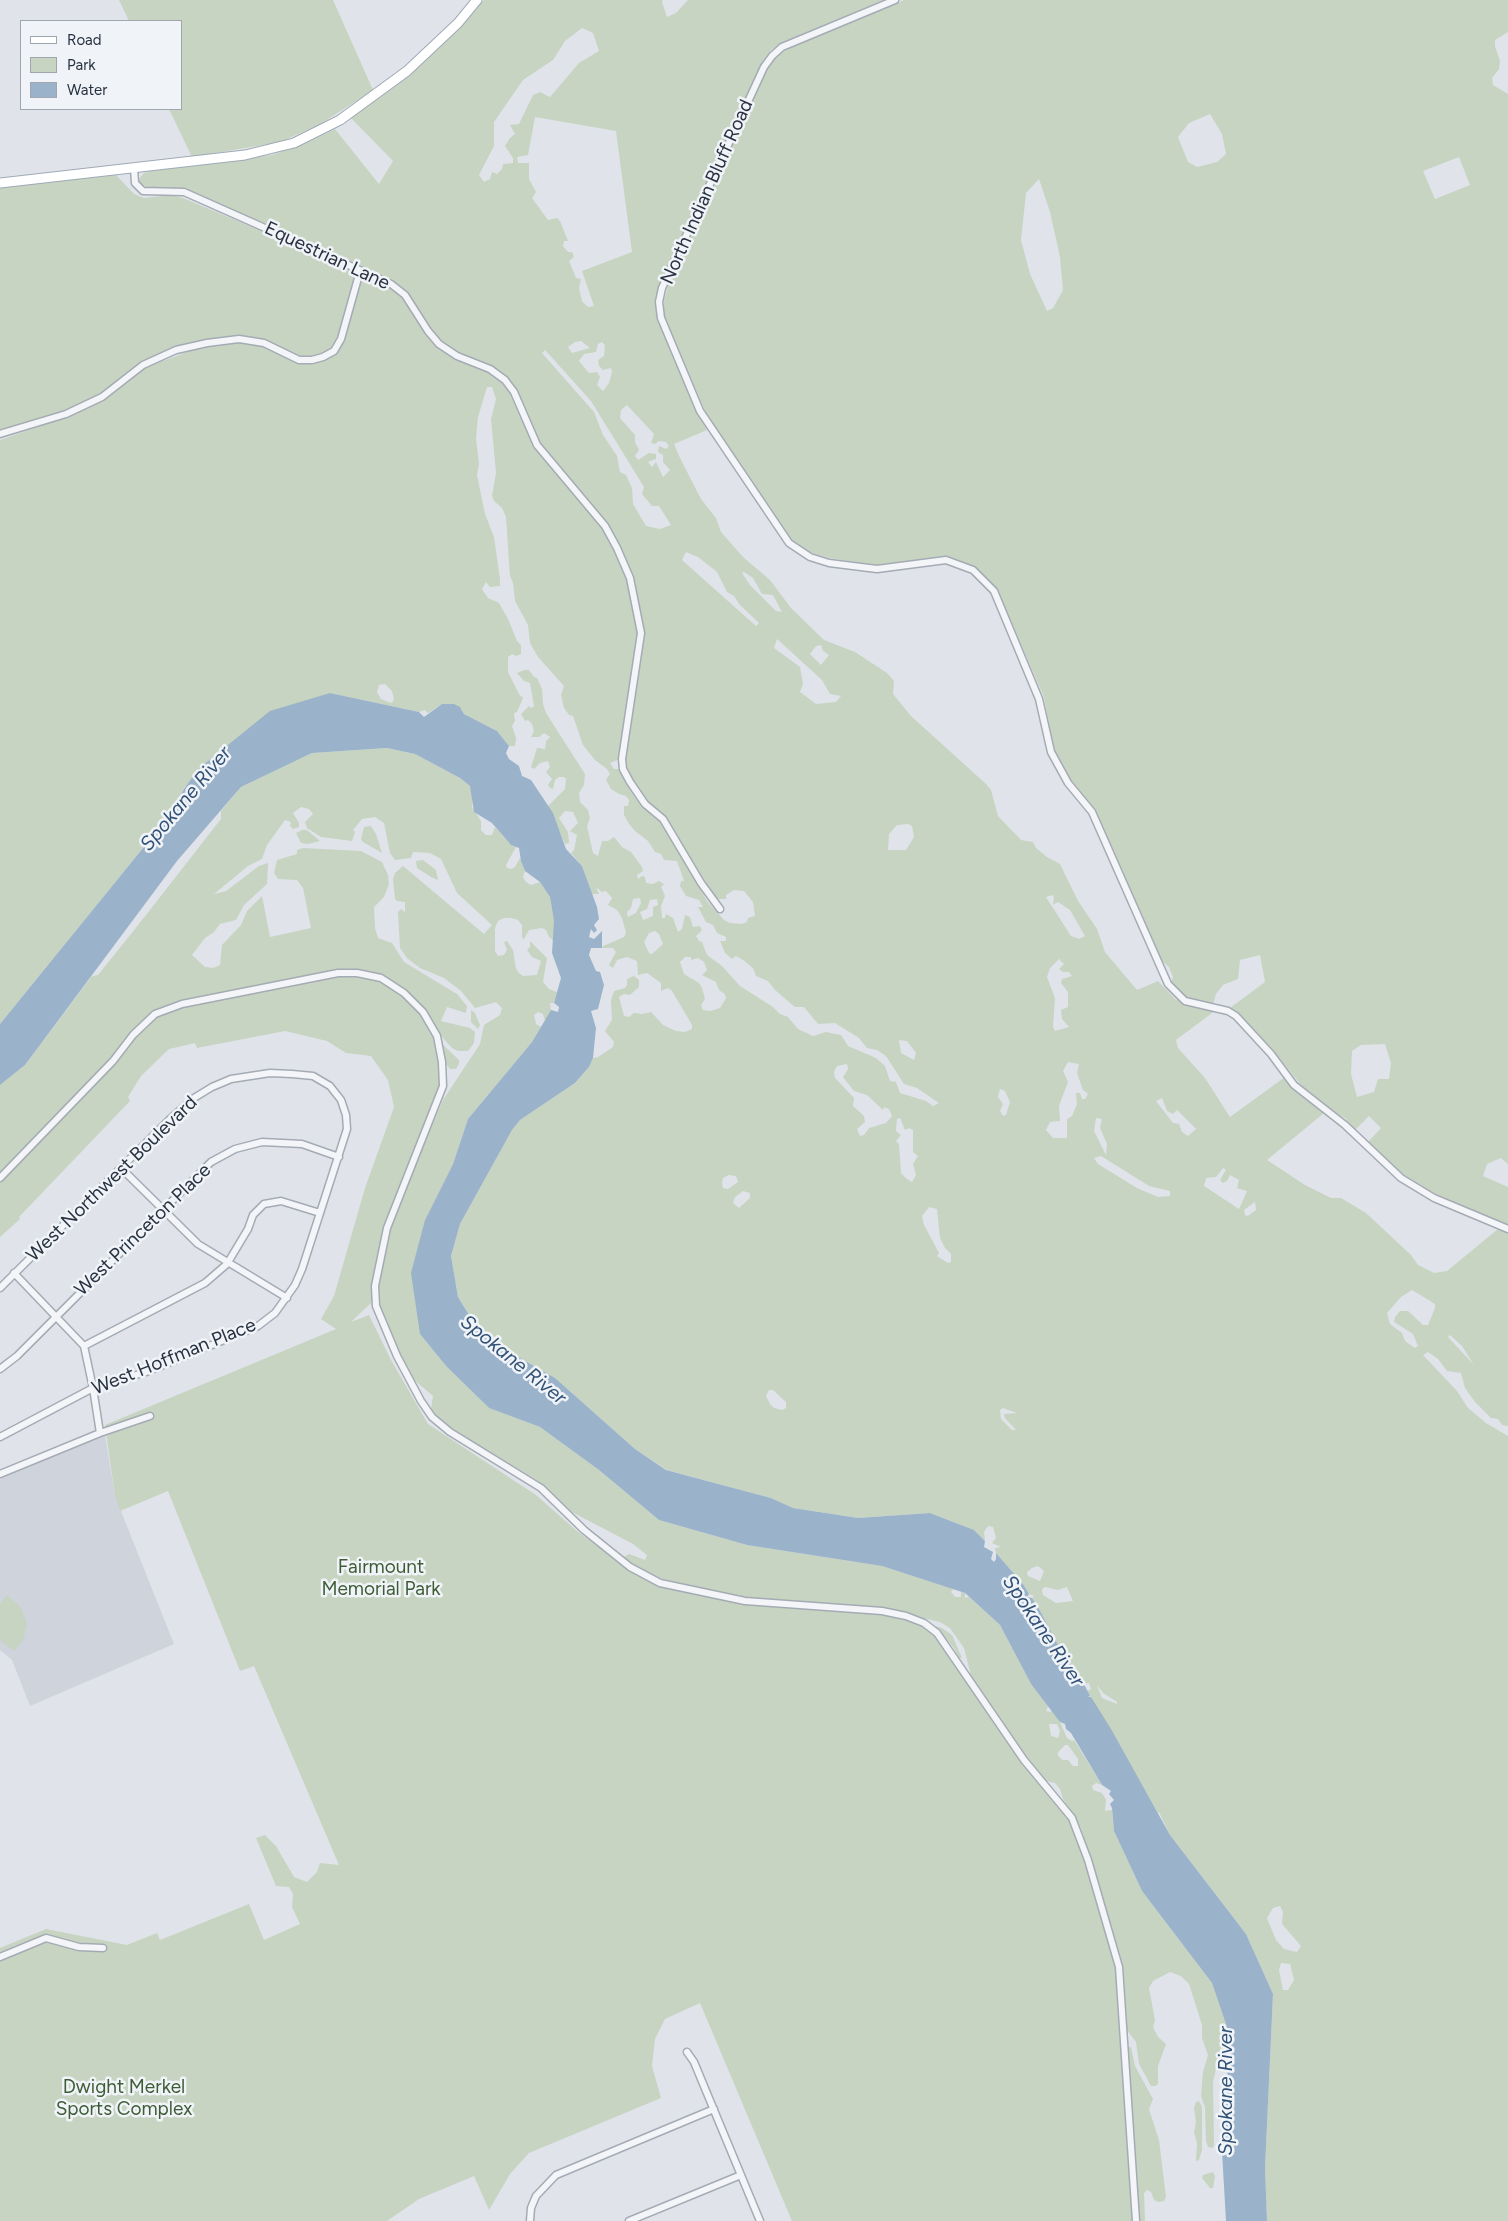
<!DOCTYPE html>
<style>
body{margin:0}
#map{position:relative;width:1508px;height:2221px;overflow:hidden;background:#e0e4ea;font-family:Figtree,sans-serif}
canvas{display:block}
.legend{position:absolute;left:20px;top:20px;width:162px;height:90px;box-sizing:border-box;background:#f0f3f7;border:1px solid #a0a6ae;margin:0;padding:6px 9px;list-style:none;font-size:15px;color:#283241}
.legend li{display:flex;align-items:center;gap:10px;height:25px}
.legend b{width:25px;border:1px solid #a0a6ae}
</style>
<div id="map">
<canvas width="1508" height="2221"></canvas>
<ul class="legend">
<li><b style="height:6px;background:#fff"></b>Road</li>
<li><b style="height:14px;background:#c6d4c1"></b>Park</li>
<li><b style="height:14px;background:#9ab3ca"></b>Water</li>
</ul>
</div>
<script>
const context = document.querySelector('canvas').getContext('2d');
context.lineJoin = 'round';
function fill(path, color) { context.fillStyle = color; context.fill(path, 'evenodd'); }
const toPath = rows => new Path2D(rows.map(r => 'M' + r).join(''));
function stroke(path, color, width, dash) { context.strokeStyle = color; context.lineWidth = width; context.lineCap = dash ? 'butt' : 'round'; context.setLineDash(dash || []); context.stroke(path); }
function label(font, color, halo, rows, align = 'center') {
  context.font = font + ' Figtree,sans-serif'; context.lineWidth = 5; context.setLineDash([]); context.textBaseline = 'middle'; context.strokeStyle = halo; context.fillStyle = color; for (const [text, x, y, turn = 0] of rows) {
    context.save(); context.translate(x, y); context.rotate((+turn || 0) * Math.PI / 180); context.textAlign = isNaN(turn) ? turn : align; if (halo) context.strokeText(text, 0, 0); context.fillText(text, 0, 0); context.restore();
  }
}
fill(toPath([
 [105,1435,115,1496,174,1644,30,1706,12,1660,0,1650,0,1479]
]), '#ced3dc');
fill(toPath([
 [119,0,333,0,373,90,319,125,280,142,192,157,169,109,181,109,181,21,129,21],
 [484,0,663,0,662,2,667,17,676,13,688,0,884,0,785,41,771,50,763,60,661,284,656,302,658,320,707,430,674,444,680,458,701,499,716,518,721,532,743,557,770,580,791,608,824,640,855,652,887,673,894,681,893,694,911,716,986,784,991,790,998,816,1021,840,1033,842,1036,848,1047,857,1060,864,1078,901,1097,929,1105,952,1137,990,1158,981,1175,999,1185,1004,1216,1010,1176,1040,1178,1048,1205,1078,1230,1117,1285,1077,1295,1091,1324,1113,1267,1160,1305,1185,1331,1198,1341,1198,1366,1213,1411,1255,1418,1265,1434,1273,1447,1271,1498,1229,1508,1232,1508,1426,1502,1425,1498,1419,1491,1418,1475,1402,1465,1388,1461,1373,1447,1371,1438,1359,1428,1352,1423,1355,1457,1391,1468,1408,1486,1423,1508,1436,1508,2221,1267,2221,1265,2168,1273,1994,1246,1934,1170,1835,1159,1812,1158,1813,1090,1696,1087,1691,1091,1689,1089,1683,1081,1684,1079,1681,1080,1676,1057,1643,1032,1598,1034,1596,1029,1594,1023,1584,996,1553,995,1548,1001,1547,992,1543,996,1538,993,1527,988,1526,984,1532,985,1541,974,1530,930,1513,858,1518,793,1508,771,1498,667,1470,635,1449,555,1378,482,1336,458,1297,451,1256,460,1224,512,1130,520,1120,575,1083,589,1067,593,1058,598,1057,613,1047,614,1042,605,1031,612,1020,611,1000,614,991,625,988,627,985,627,979,634,976,639,980,639,987,630,995,624,994,619,997,624,1016,629,1017,634,1013,642,1014,651,1012,663,1025,676,1031,685,1032,692,1029,692,1025,672,991,668,988,661,991,661,983,647,973,638,975,637,961,627,957,617,960,613,968,609,965,616,952,613,948,602,948,603,946,624,937,626,933,622,918,617,910,608,905,612,898,606,891,602,892,596,887,599,894,592,894,582,866,571,853,574,850,577,835,570,831,578,823,573,812,565,811,559,818,568,832,569,843,565,844,548,806,565,789,566,779,564,777,559,777,555,780,553,789,550,788,548,785,552,779,546,772,550,767,548,761,540,763,534,769,531,767,537,748,545,749,546,741,550,737,544,733,539,737,531,737,534,731,532,724,528,720,525,721,521,714,529,706,531,708,534,706,530,683,524,681,517,673,524,670,529,670,534,677,537,678,542,689,543,704,546,713,585,774,584,785,579,793,580,802,588,810,590,818,587,826,593,853,598,856,602,841,608,841,614,837,622,847,631,852,642,867,643,871,637,875,638,879,642,876,645,877,646,883,653,884,659,881,664,884,661,887,665,896,661,906,662,918,665,918,666,914,673,918,678,932,682,929,685,915,690,917,693,927,700,926,702,930,696,936,699,941,702,942,707,955,722,966,740,986,773,1007,780,1014,788,1017,798,1029,813,1036,826,1032,841,1035,848,1046,876,1058,885,1066,890,1081,896,1082,900,1093,926,1101,933,1106,939,1103,917,1088,904,1084,886,1056,877,1050,867,1048,859,1038,835,1023,818,1024,804,1007,795,1007,775,990,768,981,756,976,753,968,743,960,736,956,732,959,725,953,720,941,726,941,726,937,717,933,713,925,706,922,698,907,703,907,699,900,686,896,680,886,681,881,684,881,677,861,664,860,661,854,655,852,648,841,635,831,629,824,624,815,624,806,628,806,629,800,626,796,619,794,611,789,606,780,610,774,607,769,595,760,583,745,573,716,569,715,564,708,561,695,564,686,538,657,530,643,528,625,515,601,513,583,510,576,506,517,502,508,494,501,492,496,496,473,491,419,496,399,492,387,487,387,478,417,476,438,479,464,477,475,485,514,494,537,500,579,500,586,490,587,486,582,482,589,488,598,499,603,508,619,517,641,521,645,521,654,516,656,512,654,508,657,508,672,519,694,523,698,517,712,514,713,515,721,512,726,516,738,515,746,509,746,497,731,464,714,460,707,442,704,428,713,425,710,419,712,330,693,197,770,152,837,0,1024,0,440,67,417,144,368,206,345,240,342,262,346,296,363,308,364,325,360,338,351,344,340,361,279,364,277,388,285,404,296,440,346,460,361,490,371,505,384,538,451,606,532,626,577,638,622,638,639,620,759,610,763,614,769,621,769,630,790,640,804,663,825,707,901,724,920,730,923,741,924,747,922,748,918,755,916,753,902,744,891,734,890,726,895,726,899,717,899,674,833,646,802,626,771,625,757,645,631,632,576,617,539,545,452,507,379,458,354,443,342,431,329,408,294,392,282,279,229,192,193,166,187,149,188,140,183,139,179,144,173,150,171,272,155,306,143,335,129,379,184,393,161,351,118,424,62],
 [582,28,593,33,599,51,579,63,550,97,540,92,533,95,519,124,510,125,515,134,510,138,505,146,513,158,513,163,503,164,502,169,497,174,492,172,490,179,484,182,479,175,494,146,494,122,523,80,553,60,565,41],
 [535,117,616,131,632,252,582,271,594,306,588,307,582,301,579,288,581,279,576,278,569,261,574,257,572,252,568,252,563,246,564,241,568,241,560,221,557,218,548,220,532,198,536,192,529,179,529,163,518,163,517,157,528,155],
 [581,341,590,348,572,353,568,347,575,342],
 [602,342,605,345,604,356,598,360,599,366,603,370,611,368,612,372,609,383,603,391,597,385,600,377,597,372,589,373,579,361,584,354,596,352,598,344],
 [545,350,591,401,644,487,642,494,652,506,659,506,671,525,660,529,646,526,633,504,632,488,626,475,620,472,617,456,603,435,594,412,542,353],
 [627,405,654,434,651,443,655,444,659,441,666,442,669,446,666,449,659,446,658,452,663,455,663,462,670,470,663,477,656,462,652,467,648,462,656,459,656,454,649,453,638,460,635,456,639,450,635,442,635,435,620,418,621,410],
 [686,552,698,557,717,572,727,592,734,596,740,605,759,623,756,626,682,560],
 [744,572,753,578,762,594,773,595,782,612,776,611,750,585,742,573],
 [777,639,822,680,830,694,841,696,836,702,816,704,800,692,803,684,800,667,774,648],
 [821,645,823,651,829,655,821,665,810,654,816,646],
 [385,684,392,691,394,700,391,703,381,699,377,692,379,685],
 [908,824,912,826,914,837,906,850,888,850,889,834,897,825],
 [1052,895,1054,897,1053,905,1058,902,1070,910,1085,936,1079,939,1071,936,1046,897],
 [640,898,641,903,636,913,628,917,627,912,631,908,633,899],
 [657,899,658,905,653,907,653,916,643,920,640,912,647,909,650,900],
 [655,931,659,934,663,944,652,954,649,953,644,942,649,933],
 [685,957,691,957,691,960,698,958,704,962,707,970,702,975,716,982,719,990,725,994,726,998,720,1008,710,1011,703,1010,701,1005,705,999,702,988,699,983,684,974,680,962],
 [1059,959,1064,964,1059,969,1063,972,1069,972,1072,976,1062,979,1061,983,1068,992,1068,1007,1061,1010,1062,1019,1069,1027,1055,1031,1053,1027,1055,998,1047,977,1050,968],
 [899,1040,907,1041,916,1053,914,1060,901,1053],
 [1068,1062,1079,1064,1077,1073,1083,1090,1088,1094,1085,1099,1082,1099,1080,1093,1076,1093,1077,1104,1072,1116,1067,1119,1067,1138,1053,1138,1046,1130,1050,1122,1060,1121,1059,1106,1068,1082,1063,1071],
 [847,1064,848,1069,843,1077,854,1091,867,1095,883,1110,884,1107,889,1109,892,1116,886,1123,869,1128,864,1135,860,1136,857,1129,865,1122,864,1116,853,1106,854,1098,835,1078,834,1072,837,1066],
 [1000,1089,1005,1091,1010,1102,1006,1115,1003,1116,1000,1111,1003,1104,998,1097],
 [1162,1098,1167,1111,1173,1114,1177,1110,1196,1129,1188,1136,1182,1132,1179,1124,1173,1123,1156,1101],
 [900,1118,905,1130,909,1128,913,1130,913,1152,918,1156,913,1164,916,1175,912,1182,907,1179,901,1173,899,1144,896,1141,901,1135,896,1131,897,1119],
 [1096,1118,1102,1119,1100,1128,1107,1144,1106,1155,1094,1131],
 [1101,1156,1149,1186,1170,1191,1170,1196,1158,1197,1137,1188,1098,1164,1094,1158],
 [1223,1168,1226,1170,1220,1180,1223,1183,1227,1181,1230,1175,1239,1180,1237,1188,1247,1191,1239,1209,1204,1186,1206,1178,1216,1177],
 [729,1175,736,1176,738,1182,728,1189,723,1188,722,1183,723,1178],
 [743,1191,750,1193,750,1198,739,1208,733,1203,735,1197],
 [1255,1202,1256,1210,1248,1216,1245,1215,1244,1210],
 [929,1207,937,1209,940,1238,945,1248,951,1254,951,1262,948,1263,937,1256,939,1253,924,1225,922,1216],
 [1412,1290,1435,1304,1435,1308,1428,1325,1423,1325,1408,1311,1400,1311,1395,1317,1394,1322,1413,1334,1418,1346,1415,1348,1405,1341,1402,1333,1390,1324,1387,1313,1401,1297],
 [1450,1335,1462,1346,1474,1365,1448,1337],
 [769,1390,773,1390,786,1402,786,1408,782,1410,774,1408,770,1404,766,1396],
 [1003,1408,1017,1413,1004,1414,1005,1418,1016,1430,1012,1430,1001,1419,1000,1410],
 [1038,1566,1044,1571,1040,1581,1028,1576,1027,1572,1032,1568],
 [1045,1587,1058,1590,1067,1587,1073,1601,1056,1603,1043,1595,1042,1589],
 [1097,1685,1103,1693,1117,1702,1117,1704,1102,1698],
 [1280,1906,1283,1912,1282,1924,1301,1946,1297,1952,1284,1949,1276,1940,1267,1918,1273,1908],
 [1281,1963,1290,1964,1294,1980,1288,1990,1283,1990,1279,1970],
 [904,0,1508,0,1508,32,1495,40,1495,46,1500,61,1499,69,1492,78,1493,85,1508,94,1508,1164,1501,1158,1487,1164,1483,1176,1508,1187,1508,1226,1434,1193,1403,1174,1367,1143,1381,1128,1369,1116,1355,1130,1345,1118,1313,1100,1273,1050,1240,1015,1230,1008,1265,982,1260,955,1240,960,1238,979,1223,985,1216,994,1213,1004,1187,999,1171,983,1173,977,1169,967,1161,960,1095,812,1070,781,1054,751,1044,697,997,589,975,567,948,556,875,565,829,558,809,552,791,541,712,427,664,316,664,301,668,286,768,65,776,56,788,49],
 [1210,114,1222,134,1226,154,1217,162,1197,167,1188,162,1178,137,1189,123],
 [1459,157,1470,185,1435,199,1423,171],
 [1039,179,1050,212,1060,257,1063,290,1053,308,1047,311,1030,274,1021,240,1026,193],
 [1385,1044,1391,1063,1389,1079,1378,1079,1374,1092,1357,1097,1351,1074,1352,1051,1361,1045],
 [116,175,134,194,144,198,171,195,183,198,351,269,355,277,338,336,330,349,322,354,306,358,295,356,264,341,238,336,206,339,175,348,142,361,101,393,65,411,0,432,0,187],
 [387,748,415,754,460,778,470,786,473,792,472,807,481,821,481,830,486,835,492,835,495,827,511,845,516,847,506,865,507,868,511,869,515,867,520,858,525,871,523,877,526,882,531,885,540,882,550,897,554,920,554,941,549,937,546,930,542,928,529,930,524,939,522,938,522,925,518,920,511,918,504,918,498,921,495,928,495,951,498,956,504,955,507,950,504,942,507,941,513,950,516,969,519,973,523,976,537,975,541,961,532,957,527,950,530,947,530,941,547,958,543,982,549,989,557,992,554,1003,550,1003,551,1010,545,1021,543,1014,538,1012,534,1015,536,1024,541,1027,532,1042,468,1119,453,1164,425,1220,420,1334,446,1366,489,1408,540,1427,599,1470,659,1520,747,1545,882,1566,953,1589,951,1592,955,1597,961,1597,961,1592,965,1593,965,1598,969,1597,1000,1625,1031,1684,1048,1706,1046,1711,1050,1712,1052,1710,1060,1722,1067,1738,1072,1741,1074,1740,1102,1785,1096,1783,1092,1786,1093,1790,1102,1793,1106,1800,1105,1811,1112,1810,1114,1831,1142,1891,1212,1983,1230,2036,1223,2039,1213,2082,1214,2146,1212,2148,1208,2147,1206,2141,1205,2107,1201,2096,1203,2072,1208,2055,1202,2038,1202,2025,1189,1984,1181,1976,1170,1972,1153,1981,1149,1988,1155,2020,1153,2027,1158,2037,1166,2044,1158,2066,1158,2083,1156,2086,1151,2086,1139,2064,1136,2042,1127,2030,1123,1965,1081,1828,1063,1799,1060,1789,1055,1783,1046,1781,1025,1755,971,1676,964,1648,950,1628,940,1622,878,1607,752,1598,674,1583,650,1574,628,1562,624,1557,629,1554,645,1560,647,1555,633,1544,572,1512,537,1480,466,1438,441,1421,431,1409,433,1396,413,1379,396,1348,378,1305,378,1288,394,1216,443,1100,480,1044,484,1025,500,1015,502,1008,496,1002,475,1008,461,991,444,978,420,968,407,958,400,948,398,912,401,909,405,912,405,902,397,901,395,899,393,879,395,873,403,866,484,934,492,925,457,893,441,859,430,853,413,852,411,858,395,860,390,853,384,823,375,817,362,819,353,830,355,832,352,841,321,837,307,828,305,822,313,814,309,809,301,807,293,813,299,823,299,827,293,829,290,826,291,822,285,820,267,845,262,859,248,866,214,894,226,891,259,866,268,863,267,884,244,905,236,920,220,924,214,932,205,938,192,955,205,967,213,968,220,965,222,945,241,925,247,911,262,896,270,937,311,928,303,888,297,880,278,879,274,873,277,860,297,854,297,850,303,848,361,851,382,862,388,875,389,884,384,897,374,907,375,928,378,938,392,943,404,962,457,994,467,1006,466,1013,447,1007,441,1021,470,1028,475,1032,474,1043,468,1051,458,1051,452,1048,394,983,337,971,155,1013,0,1176,0,1085,25,1065,92,976,98,975,135,929,221,819,221,811,241,787,312,753],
 [1049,1724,1057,1724,1060,1731,1058,1738,1051,1736],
 [1065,1745,1068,1745,1078,1759,1078,1766,1073,1766,1068,1760,1063,1760,1058,1756,1058,1752],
 [371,826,376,834,382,853,363,842,361,839,364,827],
 [302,830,307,830,320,841,308,844,301,843,296,833],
 [423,860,436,870,438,880,431,877,417,868,416,861],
 [358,975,377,980,392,987,420,1013,435,1039,440,1063,440,1087,388,1219,372,1285,372,1302,351,1322,369,1315,391,1360,428,1424,536,1495,578,1532,627,1568,659,1585,702,1595,769,1607,884,1614,908,1618,923,1626,936,1636,1009,1742,1063,1810,1076,1832,1113,1955,1118,1980,1133,2221,792,2221,700,2003,665,2019,655,2039,652,2066,661,2098,529,2153,510,2174,489,2210,474,2176,419,2199,387,2221,0,2221,0,1948,46,1929,127,1945,157,1933,160,1940,249,1904,264,1940,300,1924,292,1907,293,1894,289,1887,276,1886,256,1838,265,1835,276,1846,294,1877,307,1882,317,1872,320,1863,339,1865,254,1666,240,1671,168,1491,120,1511,115,1496,105,1425,336,1329,321,1319,334,1296,365,1188,394,1107,388,1080,371,1056,346,1053,327,1041,285,1031,197,1048,195,1043,169,1049,141,1076,128,1097,130,1101,19,1217,20,1219,0,1237,0,1183,93,1088,141,1030,158,1016,181,1008,286,984,333,976],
 [471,1010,475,1013,480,1025,478,1029,471,1022],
 [440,1042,459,1060,459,1064,456,1069,450,1069,445,1063],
 [7,1595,21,1608,27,1624,23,1640,14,1651,0,1640,0,1604],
 [935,1626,942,1628,952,1635,962,1658,959,1658,954,1648],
 [1128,2047,1131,2047,1135,2066,1153,2099,1149,2109,1159,2140,1166,2197,1164,2201,1158,2202,1154,2200,1151,2192,1147,2190,1144,2193,1145,2221,1139,2221],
 [1199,2101,1202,2107,1202,2150,1199,2160,1196,2161,1197,2143,1194,2132,1196,2122,1194,2108,1196,2102],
 [1213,2172,1215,2176,1213,2188,1210,2188,1202,2178,1203,2175]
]), '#c6d4c1');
fill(toPath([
 [330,693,419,712,424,717,442,704,454,704,460,707,464,714,497,731,509,746,506,753,509,759,519,766,522,776,531,780,553,813,566,849,582,866,597,907,599,919,594,925,597,930,594,933,591,929,589,937,594,939,602,931,602,948,591,948,589,955,596,971,600,972,604,985,598,1009,591,1011,596,1028,593,1058,589,1067,575,1083,520,1120,512,1130,460,1224,451,1256,458,1297,482,1336,555,1378,635,1449,666,1470,771,1498,793,1508,858,1518,930,1513,974,1530,985,1541,984,1547,993,1552,991,1559,994,1562,996,1559,996,1553,1023,1584,1029,1594,1027,1597,1032,1598,1039,1609,1057,1643,1078,1675,1074,1677,1074,1680,1085,1686,1090,1696,1088,1697,1091,1697,1111,1729,1170,1835,1246,1934,1273,1994,1265,2168,1267,2221,1226,2221,1222,2152,1230,2036,1212,1983,1142,1891,1114,1831,1112,1808,1110,1804,1114,1800,1109,1794,1111,1791,1102,1785,1071,1733,1066,1729,1065,1724,1060,1722,1031,1684,1000,1625,965,1593,882,1566,747,1545,659,1520,599,1470,540,1427,489,1408,446,1366,420,1334,411,1273,425,1220,453,1164,468,1119,532,1042,551,1010,558,1012,559,1007,554,1003,561,978,552,953,554,921,550,897,540,882,525,871,521,861,519,848,511,845,492,823,474,812,470,786,460,778,415,754,387,748,312,753,241,787,177,861,25,1065,0,1085,0,1024,152,837,197,770,270,711]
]), '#9ab3ca');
const minor = toPath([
 [895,0,782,47,772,56,764,67,662,288,659,302,661,318,700,411,789,543,810,557,829,563,877,569,946,560,973,570,994,591,1039,699,1051,752,1068,783,1092,812,1168,984,1185,1001,1228,1011,1236,1016,1271,1054,1294,1085,1345,1125,1401,1178,1434,1198,1508,1229],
 [134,168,135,183,143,191,184,192,391,284,405,295,428,331,439,344,457,356,490,369,505,380,514,392,537,445,605,526,617,548,630,578,641,633,622,759,623,769,630,782,645,804,663,819,701,883,720,909],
 [0,434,66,414,102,397,143,365,176,350,207,343,239,339,264,343,299,360,312,360,323,357,334,351,341,339,360,271],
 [122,1169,198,1244,287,1298],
 [0,1178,113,1061,133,1035,155,1014,182,1004,338,973,357,973,381,978,404,993,423,1012,437,1036,442,1062,443,1086,387,1228,375,1286,376,1306,397,1356,421,1401,432,1417,450,1432,541,1488,584,1530,630,1567,660,1583,745,1601,882,1611,906,1616,924,1623,937,1633,1024,1760,1072,1818,1088,1860,1119,1967,1136,2221],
 [14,1273,84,1346,93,1388,100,1433],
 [0,1288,169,1120,194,1098,212,1087,231,1079,270,1073,292,1074,313,1076,330,1086,341,1100,346,1115,347,1129,302,1269,295,1285,275,1313,258,1326,146,1372,93,1388,0,1437],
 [84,1346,205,1283,227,1264,248,1229,253,1215,264,1204,281,1201,320,1213],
 [0,1369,17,1356,211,1162,235,1149,262,1142,302,1144,339,1157],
 [0,1474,100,1433,150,1416],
 [0,1957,46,1938,79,1947,103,1948],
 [687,2052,694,2062,760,2221],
 [530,2221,531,2208,536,2196,556,2175,714,2109],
 [629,2221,741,2175]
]);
const major = toPath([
 [0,183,245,155,294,143,340,120,407,71,458,23,477,0]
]);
stroke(minor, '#a5abb4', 9);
stroke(major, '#9fa9b6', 11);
stroke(minor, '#f3f5f8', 6);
stroke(major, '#fff', 9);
label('19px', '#283241', '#f0f3f7', [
 ["North Indian Bluff Road",707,192,-66],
 ["Equestrian Lane",327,256,25],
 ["West Northwest Boulevard",112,1179,-44],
 ["West Princeton Place",143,1230,-44],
 ["West Hoffman Place",174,1357,-22]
]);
label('19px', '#3e5d35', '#f0f3f7', [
 ["Fairmount",381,1567],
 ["Memorial Park",381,1589],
 ["Dwight Merkel",124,2087],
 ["Sports Complex",124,2109]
]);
label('italic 20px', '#315276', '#f0f3f7', [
 ["Spokane River",186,799,-50],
 ["Spokane River",513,1360,39],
 ["Spokane River",1043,1631,56],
 ["Spokane River",1226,2091,-90]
]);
</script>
